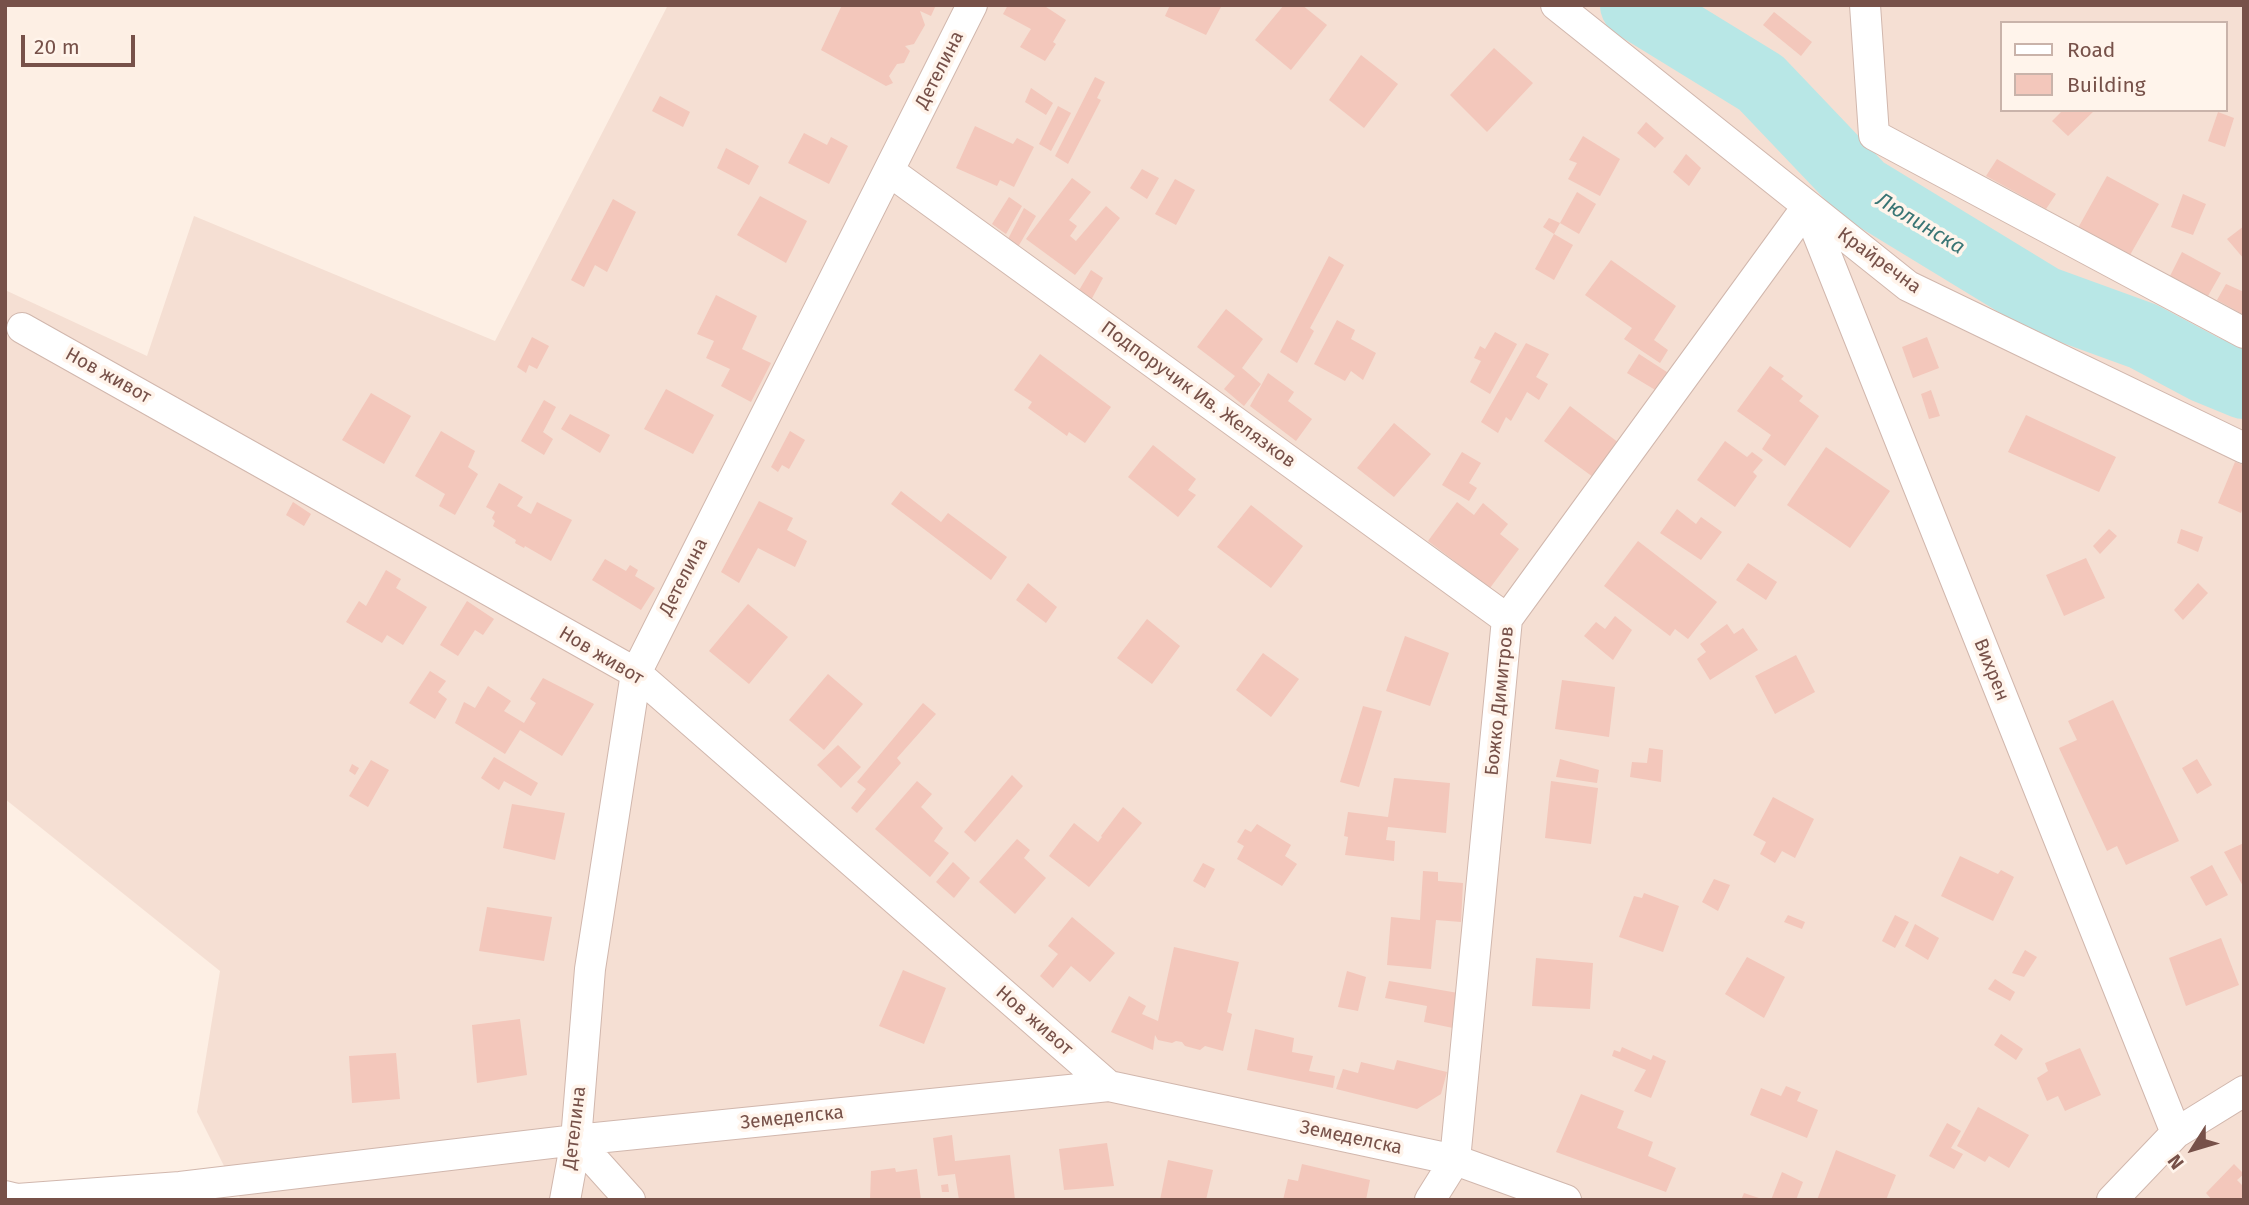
<!DOCTYPE html>
<meta charset="utf-8">
<style>
body{margin:0}
#map{position:relative;width:2249px;height:1205px;overflow:hidden;background:#fdefe4;font-family:"Fira Sans",sans-serif}
canvas{display:block}
.frame{position:absolute;inset:0;border:7px solid #775149;pointer-events:none}
.legend{position:absolute;left:2000px;top:21px;width:228px;height:91px;box-sizing:border-box;background:#fff4eb;border:2px solid #c9b3aa;margin:0;padding:9px 12px;list-style:none;font-size:21px;color:#775149}
.legend li{display:flex;align-items:center;gap:14px;height:35px}
.legend b{width:35px;border:2px solid #c9b3aa}
.north{position:absolute;left:2158px;top:1114px;width:70px;height:70px;-webkit-text-stroke:5px #fff4eb;paint-order:stroke;rotate:233deg;font-size:19px;font-weight:700;line-height:28px;text-align:center;color:#775149}
.north::after{content:'';display:block;margin:auto;width:24px;height:32px;background:#775149;clip-path:polygon(50% 0,100% 100%,50% 72%,0 100%)}
.scale{position:absolute;left:21px;top:35px;width:114px;height:32px;box-sizing:border-box;border:4px solid #775149;border-top:0;padding-left:9px;font-size:21px;line-height:24px;white-space:nowrap;color:#775149;-webkit-text-stroke:5px #fff4eb;paint-order:stroke}
</style>
<div id="map">
<canvas width="2249" height="1205"></canvas>
<div class="frame"></div>
<ul class="legend">
<li><b style="height:9px;background:#fff"></b>Road</li>
<li><b style="height:19px;background:#f3c7bb"></b>Building</li>
</ul>
<div class="north">N</div>
<div class="scale">20 m</div>
</div>
<script>
const context = document.querySelector('canvas').getContext('2d');
context.lineJoin = 'round';
function fill(path, color) { context.fillStyle = color; context.fill(path, 'evenodd'); }
const toPath = rows => new Path2D(rows.map(r => 'M' + r).join(''));
function stroke(path, color, width, dash) { context.strokeStyle = color; context.lineWidth = width; context.lineCap = dash ? 'butt' : 'round'; context.setLineDash(dash || []); context.stroke(path); }
function label(font, color, halo, rows, align = 'center') {
  context.font = font + ' "Fira Sans",sans-serif'; context.lineWidth = 7; context.setLineDash([]); context.textBaseline = 'middle'; context.strokeStyle = halo; context.fillStyle = color; for (const [text, x, y, turn = 0] of rows) {
    context.save(); context.translate(x, y); context.rotate((+turn || 0) * Math.PI / 180); context.textAlign = isNaN(turn) ? turn : align; if (halo) context.strokeText(text, 0, 0); context.fillText(text, 0, 0); context.restore();
  }
}
fill(toPath([
 [668,5,2244,5,2244,1200,241,1200,197,1112,220,971,5,799,5,290,147,356,194,216,495,341],
 [2002,23,2226,23,2226,110,2002,110]
]), '#f5dfd3');
stroke(toPath([
 [1634,5,1761,83,1862,189,2044,300,2143,336,2205,369,2244,385]
]), '#b8e7e6', 68);
fill(toPath([
 [842,5,936,5,931,16,920,11,925,25,914,44,905,46,910,51,904,63,897,64,889,76,893,83,886,86,821,50],
 [1008,5,1043,5,1066,20,1053,42,1056,44,1045,61,1020,47,1031,29,1003,14],
 [1170,5,1222,5,1206,35,1165,16],
 [1284,5,1302,5,1327,25,1291,70,1255,40],
 [1774,12,1812,42,1801,56,1763,25],
 [1494,48,1533,83,1487,132,1450,95],
 [1361,55,1398,84,1364,128,1329,100],
 [1095,77,1105,82,1097,98,1101,100,1068,164,1055,156],
 [1031,88,1053,103,1046,115,1025,102],
 [660,96,690,112,683,127,652,111],
 [1058,106,1071,113,1051,151,1039,144],
 [2063,110,2095,110,2068,136,2052,121],
 [2218,112,2234,118,2225,147,2208,141],
 [1646,122,1664,138,1655,148,1637,133],
 [975,126,1013,144,1017,138,1034,147,1014,187,1000,180,997,186,956,168],
 [804,133,827,145,831,137,848,146,829,184,788,163],
 [1583,136,1620,159,1600,196,1568,179,1577,163,1569,160],
 [726,148,759,166,749,185,717,168],
 [1686,154,1701,168,1689,186,1673,172],
 [1997,159,2056,194,2046,209,1986,176],
 [1142,169,1159,178,1147,199,1130,188],
 [2107,176,2159,204,2130,255,2078,228],
 [1072,178,1091,192,1069,220,1077,226,1070,236,1076,241,1106,206,1120,218,1075,275,1026,239],
 [1175,179,1195,190,1176,225,1155,214],
 [1577,192,1596,204,1579,234,1560,223],
 [2183,194,2206,204,2193,235,2171,227],
 [760,196,807,221,786,263,737,235],
 [1009,197,1022,206,1006,234,992,224],
 [613,199,636,212,607,272,595,265,584,287,571,280],
 [1024,208,1036,216,1018,247,1008,239],
 [1549,218,1560,223,1554,234,1543,227],
 [2244,226,2244,259,2227,239],
 [1554,234,1573,245,1554,280,1535,269],
 [2182,252,2221,273,2208,296,2170,276],
 [1329,256,1344,265,1310,328,1314,331,1297,363,1280,352],
 [1611,260,1676,306,1654,340,1668,350,1660,363,1624,339,1632,328,1585,295],
 [1091,270,1103,278,1090,302,1078,292],
 [2226,284,2244,292,2244,315,2217,300],
 [716,295,757,316,742,349,771,363,751,402,721,386,730,369,706,358,714,341,697,334],
 [1226,309,1263,339,1242,368,1261,384,1244,406,1224,389,1235,376,1197,347],
 [1337,320,1355,330,1351,339,1376,353,1363,380,1351,371,1345,381,1314,364],
 [1495,332,1517,344,1490,394,1470,382,1481,361,1474,358,1480,346,1485,349],
 [532,337,549,346,537,369,529,365,526,373,517,367],
 [1927,337,1939,368,1913,378,1902,347],
 [1526,343,1549,354,1536,377,1548,384,1539,400,1527,392,1511,421,1506,417,1498,433,1481,422],
 [1040,354,1111,407,1085,443,1069,432,1067,436,1028,408,1032,402,1014,390],
 [1639,354,1670,374,1657,391,1627,373],
 [1770,366,1784,376,1781,379,1803,396,1799,401,1819,416,1785,466,1762,449,1771,435,1737,411],
 [1268,373,1294,392,1288,401,1312,419,1296,441,1250,406],
 [666,389,714,415,693,454,644,429],
 [1931,390,1940,416,1929,419,1921,394],
 [371,393,411,416,384,464,342,440],
 [544,400,556,407,543,432,553,439,544,455,521,441],
 [1570,406,1619,443,1593,477,1544,441],
 [570,414,610,435,600,453,561,429],
 [2026,415,2116,457,2099,492,2008,452],
 [1394,423,1431,454,1394,497,1357,468],
 [441,431,475,451,468,467,478,474,455,515,439,506,445,494,415,476],
 [790,431,805,440,789,469,782,465,778,472,771,467],
 [1725,441,1747,457,1752,452,1763,460,1753,472,1757,476,1735,507,1697,480],
 [1153,445,1196,479,1188,490,1196,495,1178,517,1128,477],
 [1826,447,1890,491,1850,548,1787,505],
 [1462,452,1481,463,1469,483,1477,488,1469,501,1442,485],
 [2235,462,2244,465,2244,505,2241,513,2218,503],
 [499,483,523,497,517,506,531,514,537,502,572,520,551,561,525,546,524,548,515,543,516,540,493,526,495,521,492,518,495,512,486,507],
 [901,491,941,522,948,513,1007,557,991,580,891,504],
 [759,501,793,518,787,530,807,541,795,567,758,548,739,583,721,572],
 [293,502,311,514,304,526,286,515],
 [1457,502,1474,515,1483,503,1508,524,1500,534,1519,549,1490,588,1428,541],
 [1251,505,1303,546,1271,588,1217,547],
 [1677,509,1696,524,1701,517,1722,532,1701,560,1660,533],
 [2109,529,2117,536,2100,554,2093,546],
 [2181,529,2203,537,2198,552,2177,543],
 [1638,541,1717,602,1688,639,1675,629,1670,636,1604,586],
 [2086,558,2105,598,2064,616,2046,575],
 [605,559,626,571,630,565,638,570,635,576,655,588,641,610,592,580],
 [1748,563,1777,582,1766,600,1736,580],
 [386,570,401,579,396,588,427,607,403,645,387,635,382,643,346,622,359,601,366,606],
 [1028,583,1057,607,1046,623,1016,600],
 [2198,583,2208,593,2183,620,2174,610],
 [467,601,494,619,483,635,475,630,458,656,440,645],
 [748,604,788,637,749,684,709,651],
 [1615,616,1632,630,1613,660,1584,636,1596,622,1605,629],
 [1147,619,1180,646,1152,684,1117,658],
 [1727,624,1734,634,1743,628,1758,650,1710,680,1697,659,1706,652,1700,644],
 [1405,636,1449,653,1430,706,1386,691],
 [1263,653,1299,679,1271,717,1236,690],
 [1796,655,1815,692,1775,714,1755,676],
 [430,671,446,681,438,692,447,699,435,719,409,703],
 [828,674,863,704,824,750,789,720],
 [543,678,594,704,562,756,520,730,505,754,455,723,464,702,475,708,488,686,511,701,504,711,524,723,536,703,530,699],
 [1562,680,1615,687,1609,737,1555,729],
 [2113,700,2179,841,2126,865,2117,846,2107,851,2059,748,2077,740,2068,721],
 [923,703,936,714,897,758,901,763,857,813,851,808,866,789,857,782],
 [1363,706,1382,711,1359,787,1340,782],
 [838,745,861,767,841,788,817,765],
 [1649,748,1663,750,1661,782,1630,777,1632,762,1647,763],
 [494,757,538,783,531,796,504,781,499,790,481,778],
 [1560,759,1599,770,1597,783,1556,777],
 [2197,759,2212,785,2197,794,2182,768],
 [371,760,389,770,368,807,349,796],
 [352,764,359,768,355,775,349,771],
 [1012,775,1023,786,975,842,964,832],
 [1394,778,1450,783,1446,833,1388,827,1386,840,1395,841,1394,861,1345,855,1348,837,1344,836,1348,812,1388,817],
 [917,781,932,794,921,807,943,828,934,841,949,853,930,877,875,829],
 [1551,781,1598,788,1591,844,1545,838],
 [1773,797,1814,819,1795,858,1782,851,1775,863,1760,854,1766,842,1753,835],
 [512,804,565,813,555,860,503,848],
 [1123,807,1142,823,1089,887,1049,856,1074,823,1098,842,1102,837,1101,836],
 [1257,824,1291,845,1285,856,1297,864,1282,886,1237,859,1244,846,1237,842,1245,829,1251,832],
 [1017,839,1030,850,1024,858,1046,878,1015,914,979,882],
 [2244,843,2244,888,2224,852],
 [1960,856,1998,874,2001,870,2014,877,1993,921,1941,896],
 [953,862,970,878,954,898,936,882],
 [1203,863,1215,869,1205,888,1193,881],
 [2212,865,2228,895,2206,906,2190,877],
 [1423,871,1438,872,1438,881,1463,883,1461,922,1436,920,1431,969,1387,965,1391,917,1420,920],
 [1714,879,1730,885,1718,911,1702,902],
 [1644,893,1679,906,1663,952,1619,937,1634,896,1642,898],
 [487,907,552,917,544,961,479,951],
 [1788,915,1805,922,1802,929,1784,922],
 [1895,915,1909,922,1895,948,1882,941],
 [1072,917,1115,953,1090,982,1071,966,1053,988,1040,976,1058,954,1048,946],
 [1915,924,1939,938,1928,960,1905,946],
 [2221,938,2239,985,2186,1006,2169,958],
 [1174,947,1239,962,1227,1012,1232,1014,1223,1051,1205,1046,1200,1050,1185,1046,1182,1042,1176,1041,1172,1043,1158,1040,1155,1035,1153,1050,1111,1032,1129,996,1146,1006,1142,1014,1158,1021],
 [2025,950,2037,957,2024,977,2012,973],
 [1747,957,1785,977,1764,1018,1725,994],
 [1536,958,1593,963,1590,1009,1532,1006],
 [903,970,946,988,924,1044,879,1026],
 [1347,971,1366,977,1358,1011,1338,1007],
 [1995,979,2015,992,2010,1001,1988,989],
 [1389,981,1458,993,1453,1028,1424,1022,1427,1006,1385,998],
 [520,1019,527,1075,477,1083,472,1025],
 [1255,1029,1294,1038,1292,1052,1313,1056,1309,1071,1335,1076,1333,1088,1247,1070],
 [2001,1034,2023,1049,2016,1060,1994,1045],
 [1622,1047,1651,1060,1653,1055,1666,1061,1651,1098,1634,1091,1646,1070,1612,1056,1614,1050,1620,1052],
 [2080,1048,2101,1095,2065,1111,2058,1096,2047,1101,2037,1078,2048,1071,2045,1063],
 [396,1053,400,1099,352,1103,349,1056],
 [1397,1060,1447,1072,1441,1094,1417,1109,1336,1089,1343,1069,1358,1073,1361,1062,1394,1070],
 [1786,1086,1801,1092,1797,1101,1818,1110,1807,1138,1750,1115,1761,1088,1781,1096],
 [1581,1094,1624,1111,1617,1128,1653,1142,1648,1156,1676,1168,1666,1192,1556,1152],
 [1978,1107,2029,1135,2009,1168,1989,1156,1985,1162,1957,1146],
 [1947,1123,1961,1131,1951,1148,1963,1154,1954,1169,1929,1156],
 [952,1135,955,1161,1010,1155,1015,1200,959,1200,955,1174,938,1176,933,1138],
 [1107,1143,1114,1186,1064,1190,1059,1149],
 [1836,1150,1896,1175,1886,1200,1817,1200],
 [1168,1160,1213,1170,1206,1200,1160,1200],
 [1302,1164,1370,1180,1366,1200,1283,1200,1288,1179,1298,1181],
 [2234,1164,2244,1174,2237,1180,2244,1187,2244,1200,2212,1200,2206,1193],
 [895,1168,896,1172,917,1169,921,1200,870,1200,871,1171],
 [1782,1172,1803,1182,1796,1200,1771,1200],
 [948,1184,949,1192,942,1192,941,1185],
 [1744,1193,1762,1199,1762,1200,1741,1200]
]), '#f3c7bb');
const street = toPath([
 [1556,5,1908,286,2244,448],
 [1865,5,1874,135,2244,333],
 [889,171,1507,619],
 [1807,207,2176,1133],
 [22,328,636,673,1109,1086],
 [576,1140,630,1200],
 [5,1196,17,1199,180,1187,576,1140,1109,1086,1455,1160,1566,1200],
 [565,1200,576,1140,590,969,636,673,972,5],
 [1430,1200,1455,1160,1507,619,1807,207],
 [2112,1200,2176,1133,2244,1091]
]);
stroke(street, '#d1b7ad', 32);
stroke(street, '#fff', 30);
label('19px', '#775149', '#fff4eb', [
 ["Детелина",940,70,-63],
 ["Крайречна",1879,261,36],
 ["Нов живот",108,376,29],
 ["Подпоручик Ив. Желязков",1198,395,36],
 ["Детелина",684,577,-63],
 ["Нов живот",601,656,31],
 ["Вихрен",1991,670,68],
 ["Божко Димитров",1500,701,-84],
 ["Нов живот",1034,1021,41],
 ["Земеделска",792,1118,-6],
 ["Детелина",575,1128,-83],
 ["Земеделска",1351,1138,12]
]);
label('italic 21px', '#397574', '#fff4eb', [
 ["Люлинска",1920,224,31]
]);
</script>
